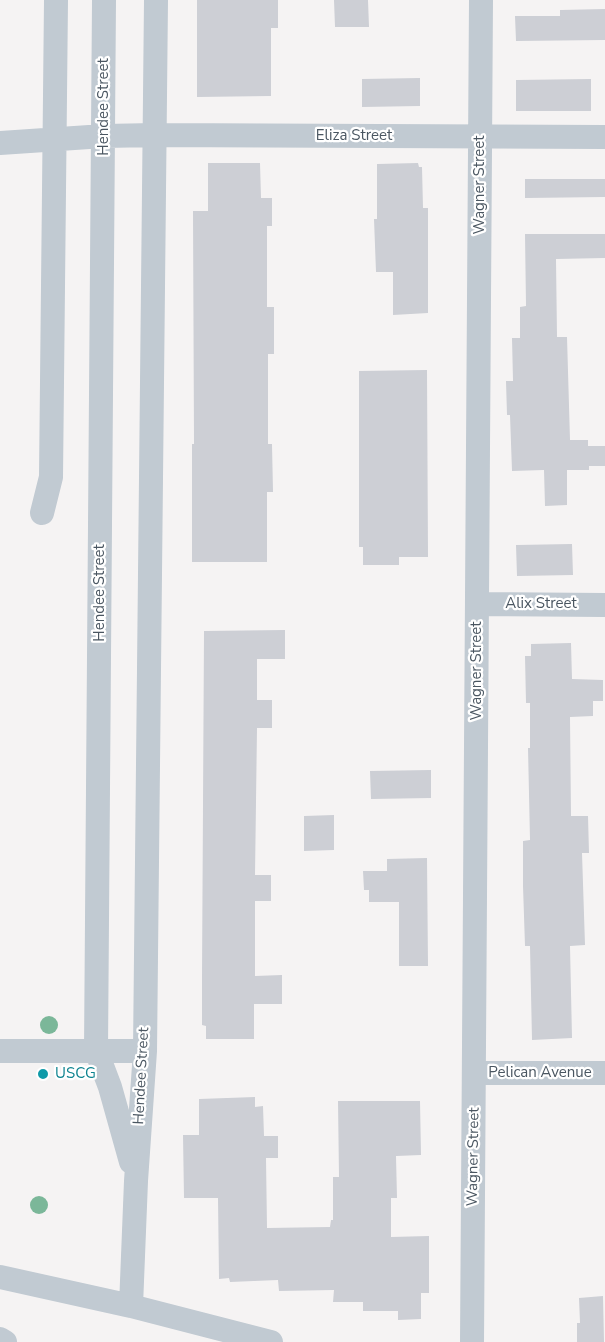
<!DOCTYPE html>
<style>
body{margin:0}
canvas{display:block;background:#f5f3f3}
</style>
<canvas width="605" height="1342"></canvas>
<script>
const context = document.querySelector('canvas').getContext('2d');
context.lineJoin = 'round';
function fill(path, color) { context.fillStyle = color; context.fill(path, 'evenodd'); }
const toPath = rows => new Path2D(rows.map(r => 'M' + r).join(''));
function stroke(path, color, width, dash) { context.strokeStyle = color; context.lineWidth = width; context.lineCap = dash ? 'butt' : 'round'; context.setLineDash(dash || []); context.stroke(path); }
function label(font, color, halo, rows, align = 'center') {
  context.font = font + ' "Nunito Sans",sans-serif'; context.lineWidth = 4.5; context.setLineDash([]); context.textBaseline = 'middle'; context.strokeStyle = halo; context.fillStyle = color; for (const [text, x, y, turn = 0] of rows) {
    context.save(); context.translate(x, y); context.rotate((+turn || 0) * Math.PI / 180); context.textAlign = isNaN(turn) ? turn : align; if (halo) context.strokeText(text, 0, 0); context.fillText(text, 0, 0); context.restore();
  }
}
fill(toPath([
 [197,0,278,0,278,28,271,28,271,96,197,97],
 [334,0,368,0,369,27,335,27],
 [605,9,605,40,516,41,515,16,560,16,560,10],
 [420,78,420,106,362,107,362,79],
 [591,79,591,111,516,111,516,80],
 [208,163,260,163,261,198,272,198,272,226,267,226,267,307,274,307,274,354,268,354,268,444,272,444,273,492,267,492,267,562,192,562,192,444,194,444,193,211,208,211],
 [418,163,419,167,422,167,423,208,428,208,428,313,393,315,393,272,376,272,374,219,377,219,377,164],
 [525,179,605,179,605,197,525,198],
 [525,234,605,234,605,258,556,259,557,337,567,337,570,440,588,440,588,446,605,446,605,466,589,466,589,470,567,470,567,505,545,506,544,470,512,471,510,415,507,415,506,381,513,381,512,338,520,338,520,307,526,306],
 [427,370,428,557,399,557,399,565,363,565,363,547,359,547,359,371],
 [572,544,573,575,517,576,516,545],
 [285,630,285,659,257,659,257,700,272,700,272,728,257,728,255,875,271,875,271,901,255,901,255,976,282,975,282,1004,254,1004,254,1039,206,1039,206,1026,202,1025,202,977,204,631],
 [571,643,572,679,603,680,603,701,593,701,593,716,570,717,571,816,588,816,589,853,582,853,585,945,570,946,572,1038,532,1040,530,946,525,946,523,886,523,841,530,840,528,748,530,748,530,703,526,703,525,656,531,656,531,644],
 [431,770,431,798,371,799,370,771],
 [334,815,334,850,304,851,304,816],
 [427,858,428,966,399,966,399,902,369,902,369,890,364,890,363,871,387,871,387,859],
 [255,1097,255,1107,263,1106,264,1136,278,1136,278,1158,266,1158,267,1228,330,1227,331,1220,333,1220,333,1177,339,1177,338,1101,420,1101,421,1155,396,1156,397,1198,391,1198,391,1237,429,1236,429,1293,421,1293,421,1319,398,1320,398,1311,363,1311,363,1302,333,1302,334,1290,279,1291,278,1280,230,1282,229,1278,219,1279,218,1198,184,1198,183,1135,199,1135,199,1099],
 [603,1296,604,1342,577,1342,577,1323,580,1323,579,1298]
]), '#cdcfd5');
stroke(toPath([
 [104,0,96,1050,110,1087,131,1162],
 [0,143,104,136,155,135,605,137],
 [42,513,51,477,56,0],
 [477,604,605,605],
 [0,1051,145,1051],
 [475,1073,605,1073],
 [0,1277,131,1306,271,1342],
 [131,1306,136,1181,145,1051,156,0],
 [0,1339,5,1342],
 [472,1342,481,0]
]), '#c1cad2', 24);
context.fillStyle = '#7bb799';
for (const [x, y] of [
 [49,1025],
 [39,1205]
]) { context.beginPath(); context.arc(x, y, 9, 0, 2 * Math.PI); context.fill(); }
for (const [x, y, r, color] of [
 [43,1074,6,"#0f9aa8"]
]) { const dot = new Path2D(); dot.arc(x, y, r, 0, 2 * Math.PI); context.fillStyle = color; context.fill(dot); stroke(dot, '#fff', 2); }
label('15px', '#4a5661', '#fff', [
 ["Hendee Street",104,107,-90],
 ["Eliza Street",354,136],
 ["Wagner Street",480,185,-90],
 ["Hendee Street",100,593,-90],
 ["Alix Street",541,604],
 ["Wagner Street",477,671,-90],
 ["Pelican Avenue",540,1073],
 ["Hendee Street",142,1076,-87],
 ["Wagner Street",474,1157,-89]
]);
label('15px', '#0d838f', '#fff', [
 ["USCG",55,1074]
], 'left');
</script>
